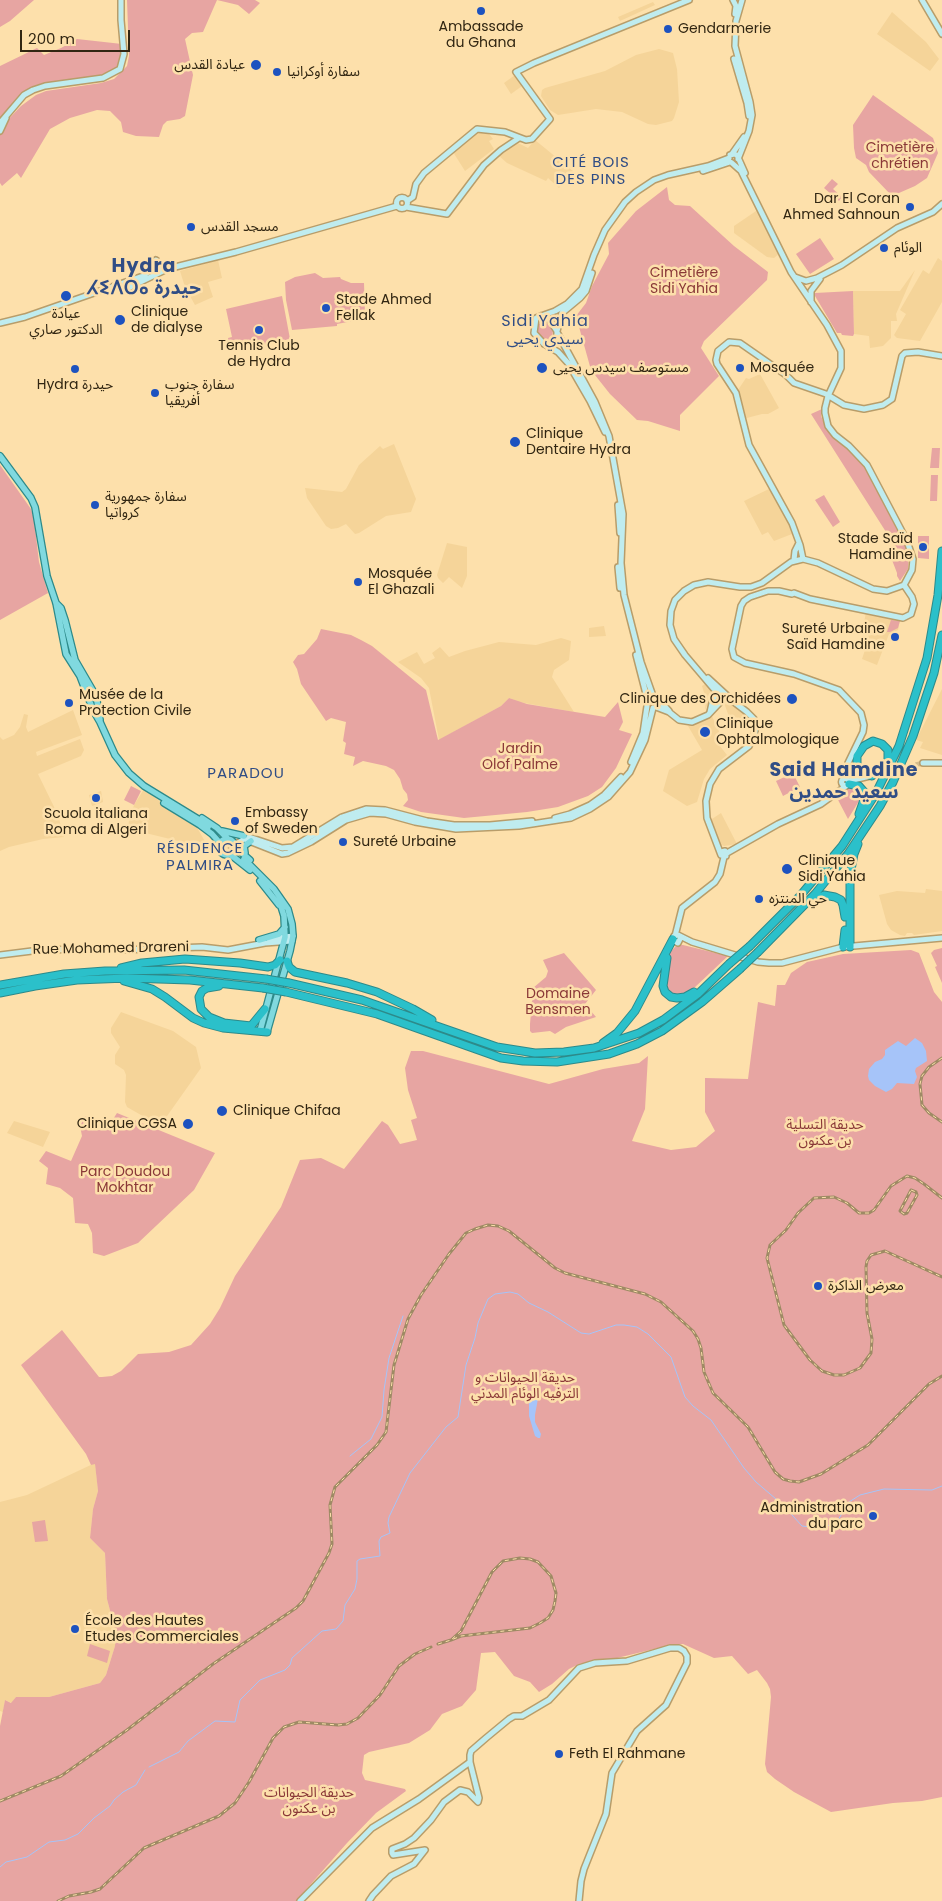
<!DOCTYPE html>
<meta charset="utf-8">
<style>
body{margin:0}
#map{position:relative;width:942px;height:1901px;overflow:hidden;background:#fde0ab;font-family:Poppins,sans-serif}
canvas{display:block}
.scale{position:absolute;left:20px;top:30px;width:110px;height:22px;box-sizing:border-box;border:2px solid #312612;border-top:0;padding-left:6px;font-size:15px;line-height:18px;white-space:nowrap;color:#312612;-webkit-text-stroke:4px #fde0ab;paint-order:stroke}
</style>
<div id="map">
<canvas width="942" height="1901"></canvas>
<div class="scale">200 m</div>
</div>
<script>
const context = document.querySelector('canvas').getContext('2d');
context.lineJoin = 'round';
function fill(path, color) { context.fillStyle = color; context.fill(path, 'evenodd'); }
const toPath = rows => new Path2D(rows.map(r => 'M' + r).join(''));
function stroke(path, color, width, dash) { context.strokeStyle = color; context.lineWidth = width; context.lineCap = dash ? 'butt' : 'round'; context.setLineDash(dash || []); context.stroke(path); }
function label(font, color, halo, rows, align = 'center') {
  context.font = font + ' Poppins,"Noto Sans Arabic","Noto Sans Tifinagh",sans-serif'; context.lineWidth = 5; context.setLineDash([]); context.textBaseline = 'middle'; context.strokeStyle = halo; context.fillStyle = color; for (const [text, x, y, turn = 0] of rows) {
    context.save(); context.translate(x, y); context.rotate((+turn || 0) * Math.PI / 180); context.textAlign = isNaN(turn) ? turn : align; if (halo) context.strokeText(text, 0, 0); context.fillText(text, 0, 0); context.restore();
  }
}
fill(toPath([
 [653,2,655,5,620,21,618,17],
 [892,12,926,42,939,59,930,71,877,34],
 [659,49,673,53,677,69,679,102,674,118,672,121,656,125,648,124,622,112,596,109,558,115,550,110,541,96,542,90,545,88,605,71,636,55],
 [515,75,522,86,511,94,504,83],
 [477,131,489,134,493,139,489,141,494,149,465,171,453,152],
 [535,140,573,171,559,188,548,178,546,181,507,163,498,155,516,142,528,148],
 [759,209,780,253,774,258,767,257,734,233,734,226],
 [938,258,942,261,942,302,920,341,897,338,894,335,906,314,900,310,923,270,929,274],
 [218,260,222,278,208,282,213,297,195,305,185,287,180,271],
 [915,270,896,314,897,321,891,321,891,338,883,346,870,348,869,336,854,334,853,291,900,291],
 [760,374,779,408,768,414,762,414,743,419,738,390,746,378,749,379],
 [394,444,416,499,411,512,386,516,359,533,355,534,346,524,338,528,331,529,326,526,307,498,305,488,342,492,346,489,359,465,380,446,383,449],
 [769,489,790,526,792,534,774,541,768,532,762,535,744,501],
 [447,543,467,547,467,576,462,588,449,577,443,583,438,578,437,575],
 [866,612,900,619,898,630,889,634,877,665,862,659,869,638,864,623],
 [604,626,606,636,589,637,589,628],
 [561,638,571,641,569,660,554,670,552,677,574,712,519,702,509,698,501,706,439,740,429,688,421,678,398,662,417,652,424,664,435,658,432,653,440,647,449,657,465,651,499,642,536,645],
 [705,684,709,686,712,696,705,710,706,699,702,686],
 [942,689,942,755,920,748,923,742,916,740],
 [724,703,733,704,747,714,751,720,734,730],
 [73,710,82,735,36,752,37,756,80,739,84,750,81,756,38,774,58,815,64,837,43,839,9,847,0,851,0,737,3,740,14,735,20,727,24,714,28,715,26,727,28,732],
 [711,714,722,738,716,741,727,755,710,769,704,779,697,802,687,806,663,791,669,770,702,750,688,726,698,723],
 [144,789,171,810,195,824,207,845,203,847,129,829,128,825,134,805],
 [101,791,103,802,92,806,89,795],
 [721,813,737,844,724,846,719,844,709,821],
 [926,889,942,891,942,931,914,935,912,933,907,933,905,936,900,935,891,930,887,924,879,895,897,891,925,893],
 [121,1012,173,1031,196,1047,201,1068,160,1126,134,1111,127,1107,125,1102,126,1075,124,1070,115,1064,115,1055,120,1047,111,1033,111,1028],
 [14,1121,50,1132,43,1147,7,1133],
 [95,1463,98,1491,93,1509,90,1538,105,1553,107,1599,116,1633,115,1646,106,1675,100,1683,49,1697,16,1697,12,1703,5,1700,3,1712,0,1711,0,1502,27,1495]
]), '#f5d499');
fill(toPath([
 [0,0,34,0,10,21,0,27],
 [127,0,255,0,260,3,249,14,238,5,217,0,203,32,192,33,185,39,193,75,185,116,180,119,167,121,163,125,159,137,136,136,123,132,121,122,110,111,97,110,70,118,50,129,21,178,17,173,2,186,0,183,0,128,21,106,36,95,46,91,101,83,114,79,127,66,129,56],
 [77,39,122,44,122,59,119,65,113,70,101,75,38,85,29,89,0,118,0,66,37,48,44,55,61,48],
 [873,95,933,138,938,153,927,178,915,186,892,196,869,172,866,165,856,158,854,148,853,125],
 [832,179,838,184,833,189,842,197,839,201,824,188],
 [667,187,669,200,675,205,690,206,734,246,768,272,767,280,704,341,701,348,719,376,680,415,680,431,648,421,637,420,610,394,591,370,576,316,586,303,592,286,609,254,608,243,636,211],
 [820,238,834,259,810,274,796,254],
 [315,273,323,278,340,277,341,279,351,283,364,283,365,316,353,317,353,321,337,324,337,326,292,330,286,300,285,282,295,277],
 [853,291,854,334,853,336,842,335,841,333,837,333,815,296,815,293],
 [282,296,290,339,231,352,228,338,232,337,226,309],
 [542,321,550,325,553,331,552,339,549,341,541,339,536,331,537,326],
 [822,409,821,416,827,430,835,439,856,456,867,469,909,554,908,569,900,581,897,576,897,573,892,560,900,554,811,414],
 [932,448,940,448,939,468,930,468],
 [0,465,31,509,34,519,39,562,48,593,0,620],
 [931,475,938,475,937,501,930,501],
 [824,495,840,522,833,527,815,500],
 [918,536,929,536,929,559,918,558],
 [891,620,900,621,898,628,890,632,887,632],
 [321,629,351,635,361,640,372,646,426,690,438,740,501,706,509,698,527,704,605,717,618,702,623,722,619,730,632,734,616,768,602,787,588,796,558,807,527,812,464,818,421,812,403,806,408,800,407,794,403,789,400,779,394,770,386,766,363,761,353,766,355,757,344,754,346,743,343,741,346,722,331,718,326,721,301,684,297,669,293,662,298,655,304,654,317,639],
 [793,773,800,787,783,796,776,781],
 [131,786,141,791,134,805,124,800],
 [855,787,861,793,862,796,848,819,837,798,845,789],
 [677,945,683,945,728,956,693,989,685,994,673,995,666,990,668,958,670,952],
 [942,948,942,983,935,967,937,966,931,953,934,950],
 [911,950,919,953,934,992,942,1002,942,1797,922,1801,893,1803,831,1812,794,1792,775,1779,767,1772,765,1764,771,1697,770,1689,767,1683,757,1670,748,1674,732,1656,714,1658,683,1644,675,1644,617,1658,579,1664,569,1669,552,1684,539,1692,530,1682,514,1676,495,1652,481,1653,476,1690,462,1706,442,1714,430,1730,409,1743,369,1752,364,1755,362,1773,365,1780,405,1789,406,1791,376,1813,347,1843,296,1901,0,1901,0,1726,5,1700,11,1703,16,1697,49,1697,100,1683,106,1675,115,1646,116,1633,107,1599,105,1553,90,1538,93,1509,98,1491,95,1464,91,1465,86,1454,21,1365,62,1330,99,1377,102,1377,112,1376,121,1371,138,1354,169,1352,191,1345,210,1324,220,1308,235,1276,281,1207,300,1160,321,1158,344,1169,382,1121,388,1125,400,1144,417,1140,411,1120,417,1118,408,1090,405,1068,411,1051,423,1051,549,1084,603,1069,639,1063,648,1056,645,1109,632,1141,671,1150,696,1147,715,1131,705,1112,705,1078,748,1079,758,1002,775,1006,777,985,785,985,791,973,807,962,843,954],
 [564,953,596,990,585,1004,596,1017,566,1027,555,1034,550,1031,532,1033,530,1031,530,1024,533,988,546,977,548,971,543,960],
 [117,1113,215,1153,194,1190,138,1243,104,1256,93,1253,92,1233,88,1224,75,1223,73,1198,60,1188,46,1184,48,1168,39,1161,46,1151,71,1161,82,1136,80,1126,85,1116,108,1127],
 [45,1520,48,1541,35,1542,32,1522],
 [90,1644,110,1651,107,1663,87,1656]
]), '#e7a5a2');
fill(toPath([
 [915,1038,922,1043,926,1051,927,1061,916,1068,915,1071,917,1077,914,1084,897,1083,892,1089,886,1092,875,1086,869,1080,868,1076,869,1069,875,1062,882,1059,885,1055,885,1050,898,1041,906,1046],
 [533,1389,537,1390,539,1393,535,1415,535,1422,541,1434,540,1438,538,1438,535,1436,529,1416,529,1399]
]), '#a6c4f9');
stroke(toPath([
 [350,1456,371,1439,382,1417,384,1390,389,1358,403,1316],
 [149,1767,179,1752,188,1741,215,1721,235,1722,240,1700,260,1680,285,1670,290,1665,292,1658,322,1631,336,1629,343,1621,345,1605,355,1589,357,1579,357,1561,360,1559,380,1556,379,1541,381,1537,390,1533,388,1523,389,1517,410,1473,446,1427,458,1417,466,1365,475,1338,478,1323,488,1299,495,1294,510,1292,518,1294,529,1303,548,1312,581,1333,589,1334,616,1325,624,1325,637,1327,648,1334,671,1357,685,1397,693,1406,711,1420,744,1468,756,1482,783,1505,802,1526,820,1528,833,1524,838,1520,849,1502,860,1495,884,1489,932,1490,942,1486],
 [0,1867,6,1862,27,1857,49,1842,65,1840,78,1834,94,1818,110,1806,114,1800,123,1792,136,1785,145,1770]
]), '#a6c4f9', 1);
stroke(toPath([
 [872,776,923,763]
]), '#d4bb8c', 5, [5, 2.5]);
stroke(toPath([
 [63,627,72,656],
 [85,682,97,713],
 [210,829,244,859]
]), '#d4bb8c', 5.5, [5.5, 3]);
const secondary = toPath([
 [733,0,736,6,735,14],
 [922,0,942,34],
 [734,59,747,103,749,116],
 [0,123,24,95,33,90,45,86,103,78,120,69,124,54,121,20,121,0],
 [0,131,6,118],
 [732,154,744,137],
 [730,155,734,154,737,155,745,173],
 [738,159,749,131,752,115,750,102,735,46,736,21,742,0],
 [732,163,741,171,791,272,827,325,841,351,841,368,828,396,825,408,825,413,828,426,835,435,849,446,867,465,907,541,913,559,912,570,904,585,887,591,873,589,818,563,803,559,791,562,762,583,751,587,740,587,708,582,694,585,684,591,675,600,671,611,670,625,674,639,685,655,713,688,724,698,734,702],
 [703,171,730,162],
 '396.5 203a5.5 5.5 0 1 1 11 0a5.5 5.5 0 1 1-11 0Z',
 [407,201,413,197,416,184,424,173,477,129,505,132,526,140,532,139,550,119,516,72,534,63,689,0],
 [406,207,447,214,484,165,501,150,519,138],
 [159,273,167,269,236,252,397,206],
 [795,277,806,281,817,278,842,265,897,228,933,212,942,204],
 [125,287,128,288,159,273,161,269,158,266],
 [811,302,811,291,820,279],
 [541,316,555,311,567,304,582,289,594,255,605,230,625,202,636,192,654,180,668,175,708,166,729,158],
 [541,316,549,319,557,331,557,338,552,344,544,344,534,333,536,318,541,316],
 [0,323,25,317,143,276,153,268,156,260],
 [557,331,562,313,580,298,586,291,592,273],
 [558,334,595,402,609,436,623,514,621,563,624,595,641,662,653,696],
 [546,345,558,352,568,363,590,401,605,432],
 [618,505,620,533],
 [803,559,800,545,792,523,749,445,736,393,717,364,716,360,718,351,729,342,740,343,786,375,794,383,826,394,844,405,864,409,883,405,892,399,902,356,905,353,918,352,942,356],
 [794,560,795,551,799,543],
 [618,567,620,588],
 [636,655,647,698],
 [708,678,734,702,747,712,754,719,756,725,754,737,749,746,719,769,710,784,706,801,707,818,721,855,726,856,725,851,721,852],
 [651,696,656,697,669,711],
 [656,707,669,712,679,720,692,722,708,715,726,696],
 [710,712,713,699,719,690],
 [631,762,643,733,647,706],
 [923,763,942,763],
 '841.5 782a3.5 3.5 0 1 1 7 0a3.5 3.5 0 1 1-7 0Z',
 [847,779,848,763,863,732,864,725,861,713,839,690,794,674,745,663,734,657,732,649,741,606,744,601,750,597,768,591,779,591,792,594,794,593,810,599,903,618,911,614,914,604,912,597,904,585],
 [849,781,870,776],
 [555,818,570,814,590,805,604,795,621,777],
 [249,837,282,848,293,847,342,817,366,809,385,810,427,821,454,825,490,825,532,821],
 [235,845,244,839,282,854,288,853,311,842,346,820,370,813,386,814,415,822,456,829,519,826,571,818,590,809,608,797,630,772,645,740,653,708],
 [727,853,778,824,821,804,846,786],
 [675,936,682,908,715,882,720,874,724,857],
 [681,937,678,943,673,940,674,936,678,935,692,942,758,962,769,963,782,963,843,947,942,938],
 [269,939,293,936],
 [0,955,32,951,93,948,121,950,202,947,228,950,265,943,292,941],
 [300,1901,372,1828,419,1799,470,1762],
 [369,1901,373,1895,391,1876,414,1864,425,1850,393,1855,392,1853,392,1849,405,1844,414,1838,431,1820,444,1802,460,1790,468,1792,478,1802,479,1798,470,1762,470,1755,471,1751,486,1738,509,1719,514,1716,522,1716,549,1700,579,1668,595,1663,627,1661,670,1648,679,1648,684,1651,687,1656,687,1663,666,1705,637,1731,612,1773,606,1814,584,1869,581,1881,579,1901]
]);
const primary = toPath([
 [0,456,31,498,35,507,47,576,56,603,66,654,80,676,93,710,100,722,115,755,129,773,144,786,198,819,208,827],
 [56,603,61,608,65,620,75,660,93,691,97,701,100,720],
 [164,803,200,825,212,834,220,843],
 [202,818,217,828,228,839],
 [222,831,244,836],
 '219 847a8 8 0 1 1 16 0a8 8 0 1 1-16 0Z',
 [235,847,250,860],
 [245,853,244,846,251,841],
 [231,855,250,870],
 [244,859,274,889,288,909,292,924,293,936,290,951,267,1032],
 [260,881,279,905],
 [259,940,279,934,285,927],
 [260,1031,285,937,284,916,279,900]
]);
const highway = toPath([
 [872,776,863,773,857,765,857,756,864,746,873,741,882,744,888,750,888,761],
 [849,784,859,786,866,794,859,814],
 [811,902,824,895,835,897,841,900,843,905,845,917],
 [750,946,800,896,842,846,876,793,899,746,927,658,938,595,942,551],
 [843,947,845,930],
 [850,947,850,875,854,854,858,844],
 [758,952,815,894,832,873,848,854,880,806,893,782,913,736,934,673,942,635],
 [667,958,663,986,665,992,671,997,677,998,685,997,694,992],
 [287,961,289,967,295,972,347,983,377,992,413,1009,432,1020],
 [121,968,142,963,185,959,240,963,268,967,275,965,280,960],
 [124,981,152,989,165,997,193,1018,204,1023,223,1028,267,1032],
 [289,983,362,1000,497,1047,535,1053,564,1052,594,1048,639,1033,663,1020,698,994,729,964],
 [0,985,64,974,105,971,184,970,266,979],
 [219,986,207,988,202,991,199,997,201,1009,209,1017,224,1023,251,1026,265,1009],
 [286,992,377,1014,501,1058,523,1061,557,1062,609,1054,637,1044,662,1031,702,1002,740,969],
 [0,993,35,986,77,980,127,978,190,980,263,988],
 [603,1043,617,1033,635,1011,673,939]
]);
stroke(secondary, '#b89d6a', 8);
stroke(primary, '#2d8a8a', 8);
stroke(highway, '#2d8a8a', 9);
stroke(secondary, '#bfecef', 5);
stroke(primary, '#80d9df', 5.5);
stroke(highway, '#2bc0ca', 7);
const rail = toPath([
 [942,1058,929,1067,922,1076,920,1084,922,1105,929,1113,942,1122],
 [911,1190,916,1192,917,1195,907,1213,904,1214,900,1211,911,1190],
 [942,1198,924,1184,915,1178,907,1176,891,1186,874,1210,869,1213,859,1213,847,1203,834,1197,814,1198,798,1213,786,1230,770,1245,767,1258,784,1325,810,1360,822,1371,834,1375,844,1375,860,1368,871,1353,872,1339,867,1313,866,1267,867,1261,871,1255,885,1251,942,1277],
 [438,1644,451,1640,461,1636,530,1628,540,1623,548,1618,553,1610,555,1601,556,1593,551,1576,538,1562,530,1559,520,1558,503,1561,492,1572,461,1631,451,1640],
 [0,1801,61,1776,127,1730,213,1664,296,1608,303,1601,329,1553,332,1544,330,1505,335,1487,377,1445,386,1432,394,1365,408,1319,421,1295,449,1254,466,1233,475,1229,488,1225,498,1226,509,1231,555,1268,565,1273,645,1294,661,1302,693,1331,698,1339,701,1348,704,1372,713,1393,748,1427,775,1472,783,1479,790,1481,799,1482,821,1474,868,1445,929,1384,942,1376],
 [58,1901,69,1896,91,1892,100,1889,144,1848,219,1816,235,1803,249,1782,273,1738,284,1727,299,1722,338,1725,347,1724,358,1718,380,1695,399,1666,415,1654,431,1647]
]);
stroke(rail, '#9e8a64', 3);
stroke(rail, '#fde0ab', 1, [4]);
const highwayBridge = toPath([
 [729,964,750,946],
 [740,969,758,952],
 [266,979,289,983],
 [263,988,286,992]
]);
stroke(highwayBridge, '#2d8a8a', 9, []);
stroke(highwayBridge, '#2bc0ca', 7);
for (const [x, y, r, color] of [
 [481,11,5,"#1d52bf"],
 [668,29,5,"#1d52bf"],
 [256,65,6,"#1d52bf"],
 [277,72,5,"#1d52bf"],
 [910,207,5,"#1d52bf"],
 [191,227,5,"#1d52bf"],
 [884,248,5,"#1d52bf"],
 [66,296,6,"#1d52bf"],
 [326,308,5,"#1d52bf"],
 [120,320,6,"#1d52bf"],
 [259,330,5,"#1d52bf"],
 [542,368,6,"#1d52bf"],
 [740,368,5,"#1d52bf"],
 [75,369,5,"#1d52bf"],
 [155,393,5,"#1d52bf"],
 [515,442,6,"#1d52bf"],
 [95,505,5,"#1d52bf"],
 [923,547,5,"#1d52bf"],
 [358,582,5,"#1d52bf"],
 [895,637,5,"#1d52bf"],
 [792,699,6,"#1d52bf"],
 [69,703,5,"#1d52bf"],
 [705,732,6,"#1d52bf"],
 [96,798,5,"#1d52bf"],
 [235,821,5,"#1d52bf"],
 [343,842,5,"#1d52bf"],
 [787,869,6,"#1d52bf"],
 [759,899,5,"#1d52bf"],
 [222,1111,6,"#1d52bf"],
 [188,1124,6,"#1d52bf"],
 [818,1286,5,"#1d52bf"],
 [873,1516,5,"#1d52bf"],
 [75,1629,5,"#1d52bf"],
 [559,1754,5,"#1d52bf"]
]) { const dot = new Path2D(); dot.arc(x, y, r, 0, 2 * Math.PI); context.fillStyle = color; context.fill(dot); stroke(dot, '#fde0ab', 2); }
label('14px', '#312612', '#fde0ab', [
 ["Ambassade",481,27,"center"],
 ["du Ghana",481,43,"center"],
 ["Gendarmerie",678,29],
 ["عيادة القدس",245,65,"right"],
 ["سفارة أوكرانيا",287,72],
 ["Dar El Coran",900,199,"right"],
 ["Ahmed Sahnoun",900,215,"right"],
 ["مسجد القدس",201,227],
 ["الوئام",894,248],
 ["Stade Ahmed",336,300],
 ["Fellak",336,316],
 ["Clinique",131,312],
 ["de dialyse",131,328],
 ["عيادة",66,314,"center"],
 ["الدكتور صاري",66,330,"center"],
 ["Tennis Club",259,346,"center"],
 ["de Hydra",259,362,"center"],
 ["مستوصف سيدس يحيى",553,368],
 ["Mosquée",750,368],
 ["Hydra حيدرة",75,385,"center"],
 ["سفارة جنوب",165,385],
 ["أفريقيا",165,401],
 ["Clinique",526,434],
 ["Dentaire Hydra",526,450],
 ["سفارة جمهورية",105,497],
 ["كرواتيا",105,513],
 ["Stade Saïd",913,539,"right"],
 ["Hamdine",913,555,"right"],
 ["Mosquée",368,574],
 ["El Ghazali",368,590],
 ["Sureté Urbaine",885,629,"right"],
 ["Saïd Hamdine",885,645,"right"],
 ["Musée de la",79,695],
 ["Protection Civile",79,711],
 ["Clinique des Orchidées",781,699,"right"],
 ["Clinique",716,724],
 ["Ophtalmologique",716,740],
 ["Embassy",245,813],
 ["of Sweden",245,829],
 ["Scuola italiana",96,814,"center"],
 ["Roma di Algeri",96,830,"center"],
 ["Sureté Urbaine",353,842],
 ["Clinique",798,861],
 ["Sidi Yahia",798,877],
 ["حي المنتزه",769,899],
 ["Clinique Chifaa",233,1111],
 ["Clinique CGSA",177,1124,"right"],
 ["معرض الذاكرة",828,1286],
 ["Administration",863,1508,"right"],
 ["du parc",863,1524,"right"],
 ["École des Hautes",85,1621],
 ["Etudes Commerciales",85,1637],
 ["Feth El Rahmane",569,1754]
], 'left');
label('14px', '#8a3838', '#fde0ab', [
 ["Cimetière",900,148],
 ["chrétien",900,164],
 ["Cimetière",684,273],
 ["Sidi Yahia",684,289],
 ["Jardin",520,749],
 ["Olof Palme",520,765],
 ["Domaine",558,994],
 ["Bensmen",558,1010],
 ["حديقة التسلية",825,1125],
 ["بن عكنون",825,1141],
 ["Parc Doudou",125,1172],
 ["Mokhtar",125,1188],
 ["حديقة الحيوانات و",525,1378],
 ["الترفيه الوئام المدني",525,1394],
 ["حديقة الحيوانات",309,1793],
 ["بن عكنون",309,1809]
]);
label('14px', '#312612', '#fde0ab', [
 ["Rue Mohamed Drareni",111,949,-1]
]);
context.letterSpacing = '1px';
label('15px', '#304d85', '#fde0ab', [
 ["CITÉ BOIS",591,163],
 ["DES PINS",591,180],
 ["PARADOU",246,774],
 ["RÉSIDENCE",200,849],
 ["PALMIRA",200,866]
]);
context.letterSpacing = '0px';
context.letterSpacing = '1px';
label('16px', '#304d85', '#fde0ab', [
 ["Sidi Yahia",545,322],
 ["سيدي يحيى",545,340]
]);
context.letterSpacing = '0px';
context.letterSpacing = '1px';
label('bold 19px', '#304d85', '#fde0ab', [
 ["Hydra",144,267],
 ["ⵃⵉⴷⵔⴰ حيدرة",144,289],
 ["Said Hamdine",844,771],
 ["سعيد حمدين",844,793]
]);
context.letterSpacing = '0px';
</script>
